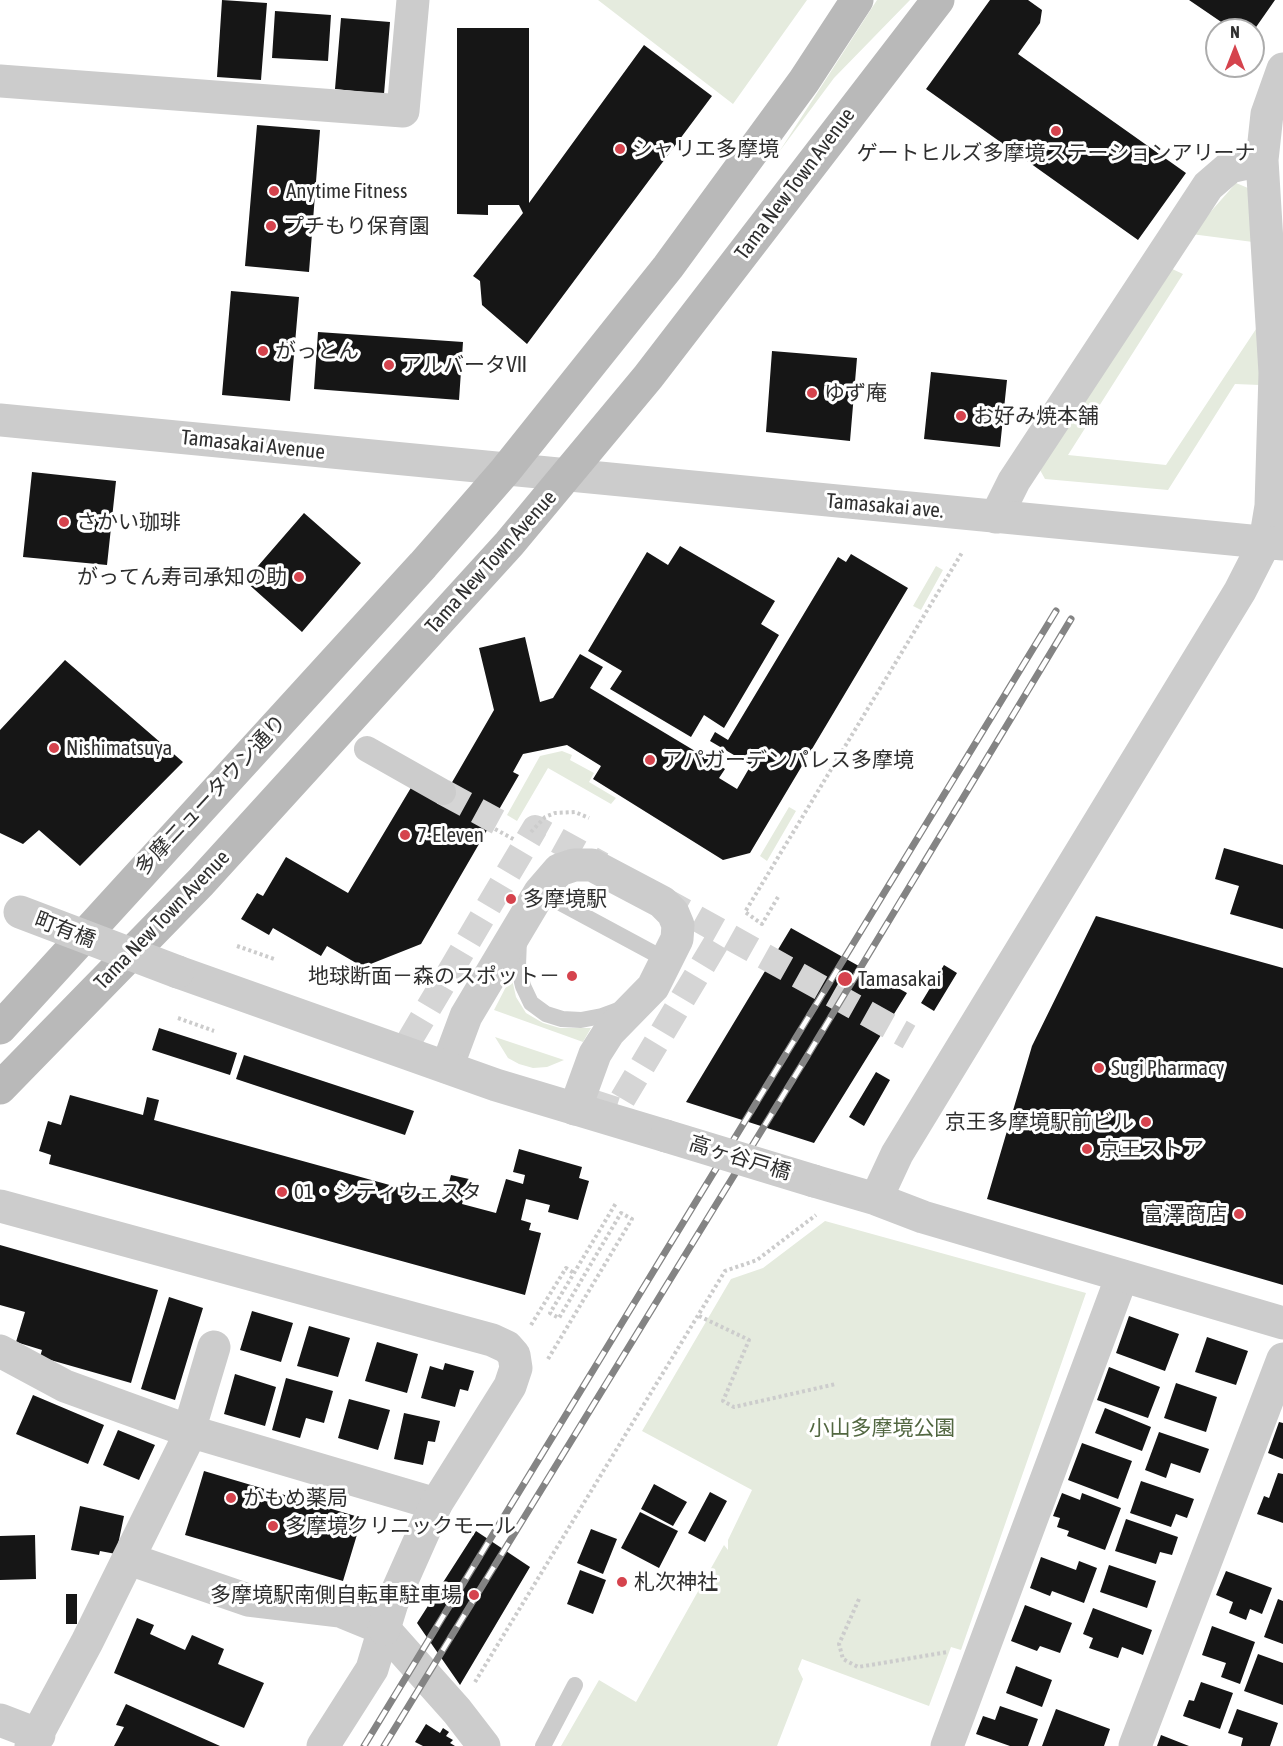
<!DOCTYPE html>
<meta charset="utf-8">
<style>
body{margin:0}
#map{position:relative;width:1283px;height:1746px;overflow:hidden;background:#fff;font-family:"Asap Condensed",sans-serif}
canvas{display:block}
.north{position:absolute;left:1205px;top:18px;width:60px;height:60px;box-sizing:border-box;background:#fff;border:2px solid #acacac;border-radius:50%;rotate:0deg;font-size:16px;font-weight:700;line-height:24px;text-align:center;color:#2f2f2f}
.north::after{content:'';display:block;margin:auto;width:21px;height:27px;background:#d5434d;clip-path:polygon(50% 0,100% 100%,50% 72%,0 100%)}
</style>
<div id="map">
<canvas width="1283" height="1746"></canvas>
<div class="north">N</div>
</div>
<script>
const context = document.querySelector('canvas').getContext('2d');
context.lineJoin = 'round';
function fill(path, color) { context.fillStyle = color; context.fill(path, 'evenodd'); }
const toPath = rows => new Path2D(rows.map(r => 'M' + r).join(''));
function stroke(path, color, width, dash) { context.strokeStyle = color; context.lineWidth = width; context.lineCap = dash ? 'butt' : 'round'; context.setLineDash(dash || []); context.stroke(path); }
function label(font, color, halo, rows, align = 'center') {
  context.font = font + ' "Asap Condensed","Noto Sans JP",sans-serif'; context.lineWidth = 6; context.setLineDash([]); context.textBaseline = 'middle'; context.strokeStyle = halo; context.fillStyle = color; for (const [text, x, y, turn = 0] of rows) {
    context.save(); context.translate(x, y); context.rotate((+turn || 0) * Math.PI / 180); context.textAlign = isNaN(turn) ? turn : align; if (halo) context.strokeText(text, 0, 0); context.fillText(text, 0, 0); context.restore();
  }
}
fill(toPath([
 [598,0,807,0,733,104],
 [877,0,910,0,834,78,779,152],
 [1236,183,1248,188,1253,242,1191,234],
 [1168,267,1183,274,1068,455,1166,465,1260,323,1260,385,1235,384,1168,490,1045,479,1040,470],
 [936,566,943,570,921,610,913,606],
 [562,751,572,755,570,760,594,773,589,782,616,798,611,804,548,768,517,821,507,815,540,756],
 [789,807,796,811,767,861,760,856],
 [510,979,512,979,516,997,526,1013,543,1023,560,1028,591,1028,583,1042,494,1010],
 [495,1037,564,1060,547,1067,533,1068,519,1064,508,1058],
 [825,1221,1086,1293,961,1650,951,1647,929,1706,802,1659,798,1669,803,1679,777,1746,561,1746,599,1680,636,1702,724,1545,728,1550,728,1540,752,1490,642,1431,731,1279,763,1268]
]), '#e5ebde');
fill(toPath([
 [222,0,267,3,261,80,217,77],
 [990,0,1028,0,1042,10,1040,23,1018,54,1186,173,1138,240,926,89],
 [1189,0,1275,0,1254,30,1233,30],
 [275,11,331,15,328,61,272,58],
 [341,18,390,22,384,94,335,89],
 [457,28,529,28,529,203,644,45,712,96,527,344,482,305,480,281,473,276,523,213,519,205,488,205,488,215,457,214],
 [257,125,320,130,309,272,245,266],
 [231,291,299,297,290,401,222,395],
 [318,332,463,342,459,400,314,389],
 [772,351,857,358,850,441,766,432],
 [931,372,1007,380,1000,447,924,439],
 [32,472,116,481,107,565,23,557],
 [304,513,361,563,302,632,245,581],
 [680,546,775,601,761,624,779,635,724,728,704,715,691,737,610,689,622,671,588,651,647,552,668,565],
 [851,554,908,588,750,853,723,860,593,779,601,766,567,745,523,754,513,772,519,775,421,944,363,967,327,946,321,956,273,928,269,935,241,919,257,893,263,896,286,857,348,893,412,786,440,803,494,710,479,648,525,637,540,702,553,698,580,654,603,667,590,688,725,769,719,778,737,789,751,765,710,741,715,732,728,740,838,557,846,562],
 [65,660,183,762,80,866,39,830,23,844,0,833,0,730],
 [1224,848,1283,865,1283,929,1230,914,1239,886,1215,879],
 [1096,916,1283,968,1283,1285,987,1199,1032,1046],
 [791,928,907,993,814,1143,686,1102],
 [944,965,957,973,934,1011,921,1003],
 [159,1028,237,1053,230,1075,152,1050],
 [244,1055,414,1111,405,1135,236,1079],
 [876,1072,890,1080,864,1126,849,1117],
 [70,1095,143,1115,147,1097,159,1100,154,1120,444,1200,451,1175,469,1179,462,1204,496,1213,506,1179,523,1184,525,1175,513,1172,519,1149,582,1167,579,1178,589,1181,578,1220,548,1212,550,1205,526,1199,521,1220,531,1223,529,1230,541,1233,525,1295,49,1164,51,1155,39,1151,48,1121,61,1125],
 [0,1245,158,1290,131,1383,40,1357,42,1350,16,1342,25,1312,0,1305],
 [169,1297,203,1308,175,1400,141,1389],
 [252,1311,293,1323,281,1362,240,1350],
 [1129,1316,1179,1334,1165,1371,1116,1353],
 [309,1326,350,1338,338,1377,297,1366],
 [1207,1337,1248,1351,1236,1385,1195,1372],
 [377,1342,418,1354,407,1393,365,1381],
 [445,1363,474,1371,468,1391,460,1389,455,1407,421,1398,430,1366,443,1370],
 [1109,1367,1160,1387,1148,1418,1097,1400],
 [235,1374,276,1387,265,1426,224,1414],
 [286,1378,333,1391,324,1423,306,1418,300,1438,272,1430],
 [1176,1383,1217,1397,1206,1432,1164,1418],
 [33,1395,104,1425,88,1464,16,1434],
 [349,1399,390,1410,378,1450,338,1438],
 [1105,1408,1151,1427,1142,1451,1095,1433],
 [404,1413,440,1421,435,1442,428,1441,423,1465,394,1459],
 [1279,1422,1283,1423,1283,1459,1268,1453],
 [118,1430,155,1445,139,1480,103,1465],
 [1159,1432,1209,1449,1200,1473,1171,1463,1166,1478,1145,1470],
 [1082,1443,1132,1461,1118,1499,1068,1480],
 [204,1471,362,1518,343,1581,185,1535],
 [1278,1473,1283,1474,1283,1523,1257,1514,1264,1496,1269,1498],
 [1141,1481,1194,1499,1187,1518,1176,1514,1171,1527,1130,1513],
 [654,1484,687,1502,673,1526,641,1509],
 [710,1492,727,1501,705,1542,688,1533],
 [1062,1493,1080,1500,1082,1493,1121,1508,1105,1550,1067,1536,1069,1531,1057,1527,1060,1518,1053,1516],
 [80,1506,124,1516,116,1554,100,1551,99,1555,71,1550],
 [640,1512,678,1531,659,1568,621,1548],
 [1126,1519,1178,1537,1172,1555,1160,1552,1156,1564,1115,1551],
 [591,1529,617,1539,603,1574,577,1563],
 [476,1531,530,1567,460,1685,417,1623],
 [35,1535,36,1579,0,1580,0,1536],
 [1041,1557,1076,1570,1079,1561,1097,1568,1084,1603,1052,1591,1050,1596,1030,1588],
 [1109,1565,1156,1581,1147,1608,1100,1592],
 [580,1570,606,1580,593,1614,567,1604],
 [1226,1571,1272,1588,1262,1614,1250,1609,1246,1620,1229,1613,1233,1602,1216,1595],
 [66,1594,77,1594,77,1624,66,1624],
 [1278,1599,1283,1601,1283,1644,1264,1637],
 [1025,1605,1072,1623,1060,1653,1040,1646,1037,1651,1011,1641],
 [1093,1608,1152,1630,1143,1655,1122,1647,1118,1658,1089,1648,1093,1638,1083,1634],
 [137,1618,154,1625,150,1634,185,1650,192,1635,224,1649,218,1664,264,1683,244,1728,114,1673],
 [1212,1626,1255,1642,1240,1684,1221,1677,1226,1663,1202,1655],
 [1258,1654,1283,1663,1283,1705,1244,1691],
 [1016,1666,1052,1680,1042,1707,1006,1693],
 [1201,1682,1233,1693,1220,1729,1183,1716,1189,1700,1194,1701],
 [126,1704,220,1746,114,1746,124,1727,116,1725],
 [1000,1706,1038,1719,1028,1746,1010,1746,976,1734,983,1716,995,1720],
 [1056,1709,1110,1729,1104,1746,1042,1746],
 [1237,1709,1278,1723,1270,1746,1241,1746,1243,1738,1228,1733],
 [426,1724,440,1733,443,1728,449,1732,446,1736,453,1740,450,1743,455,1746,423,1746,415,1742],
 [1161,1735,1189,1746,1157,1746]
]), '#161616');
stroke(toPath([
 [443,792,498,822],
 [662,899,909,1037],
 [409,1041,535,828,602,865],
 [591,1102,616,1110,722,933]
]), '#d5d5d5', 26, [26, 13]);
stroke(toPath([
 [495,829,515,840],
 [531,832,545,817,555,813,575,812,589,818],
 [778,897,762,924,745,912,963,551],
 [237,946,274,959],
 [178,1018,214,1031],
 [699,1316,749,1340,723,1401,734,1407,836,1384],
 [531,1325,566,1268,574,1273],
 [548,1359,632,1219,621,1213,559,1318,550,1313,616,1203],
 [859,1599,839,1644,843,1659,858,1667,948,1652],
 [475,1682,725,1271,757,1260,816,1215]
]), '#ccc', 4, [3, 3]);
stroke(toPath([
 [540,892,668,961],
 [519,939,518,966,523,986,531,1003,546,1014,562,1019,581,1020,602,1016,621,1009],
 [543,1746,575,1685]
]), '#ccc', 16);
stroke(toPath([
 [367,749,443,792]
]), '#ccc', 26);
stroke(toPath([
 [0,81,403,111,413,0],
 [996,517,1014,481,1208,186,1230,167,1262,160],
 [1265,542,1271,506,1275,373,1262,160,1267,114,1283,69],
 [447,1067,466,1016,540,892,559,870,574,865,592,865,662,902,673,913,678,925,677,939,653,987,609,1032,595,1054,575,1109],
 [0,1351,65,1386,189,1431,436,1504],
 [129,1559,248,1600,340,1611,384,1629,457,1711,484,1746],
 [0,1720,39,1735],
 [31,1746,87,1642,185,1444,214,1347],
 [323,1746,372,1669,384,1629],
 [947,1746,1122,1276],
 [1135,1746,1283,1359]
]), '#ccc', 33);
stroke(toPath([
 [0,420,1283,544],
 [178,972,496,1085,666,1136],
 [814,1181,876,1199,923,1217,1283,1323],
 [876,1199,897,1154,1240,591,1265,542],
 [0,1206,492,1340,507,1347,514,1355,516,1368,510,1386,436,1504,392,1603,384,1629]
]), '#ccc', 33);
stroke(toPath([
 [0,1028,423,565,505,471,668,267,804,81,857,0],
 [0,1088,201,882,509,544,648,377,938,0]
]), '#b9b9b9', 33);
const rail = toPath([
 [364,1746,1056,611],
 [384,1746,806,1058,1071,619]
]);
stroke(rail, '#848484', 7);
stroke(rail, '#fff', 4.5, [14]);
stroke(toPath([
 [20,912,178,972],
 [666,1136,814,1181]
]), '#ccc', 33);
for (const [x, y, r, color] of [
 [1056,131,6,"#d5434d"],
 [620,149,6,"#d5434d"],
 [274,191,6,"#d5434d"],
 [271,226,6,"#d5434d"],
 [263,351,6,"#d5434d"],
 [389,365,6,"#d5434d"],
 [812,393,6,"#d5434d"],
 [961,416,6,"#d5434d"],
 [64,522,6,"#d5434d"],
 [299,577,6,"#d5434d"],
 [54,748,6,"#d5434d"],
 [650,760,6,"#d5434d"],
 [405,835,6,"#d5434d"],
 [511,899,6,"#d5434d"],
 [572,976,6,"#d5434d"],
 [845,979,8,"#d5434d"],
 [1099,1068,6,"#d5434d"],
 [1146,1122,6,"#d5434d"],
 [1087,1149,6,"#d5434d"],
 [282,1192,6,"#d5434d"],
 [1239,1214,6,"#d5434d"],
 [231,1498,6,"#d5434d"],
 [273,1526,6,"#d5434d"],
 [622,1582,6,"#d5434d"],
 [474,1595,6,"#d5434d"]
]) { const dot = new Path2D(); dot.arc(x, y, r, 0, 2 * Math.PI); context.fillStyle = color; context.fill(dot); stroke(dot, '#fff', 2); }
label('21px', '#2f2f2f', '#fff', [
 ["シャリエ多摩境",632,149],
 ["ゲートヒルズ多摩境ステーションアリーナ",1056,153,"center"],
 ["Anytime Fitness",286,191],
 ["プチもり保育園",283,226],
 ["がっとん",275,351],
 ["アルバータⅦ",401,365],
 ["ゆず庵",824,393],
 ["お好み焼本舗",973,416],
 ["さかい珈琲",76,522],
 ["がってん寿司承知の助",287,577,"right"],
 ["Nishimatsuya",66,748],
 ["アパガーデンパレス多摩境",662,760],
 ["7-Eleven",417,835],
 ["多摩境駅",523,899],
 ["地球断面－森のスポット－",560,976,"right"],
 ["Tamasakai",858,979],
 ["Sugi Pharmacy",1111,1068],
 ["京王多摩境駅前ビル",1134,1122,"right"],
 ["京王ストア",1099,1149],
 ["01・シティウェスタ",294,1192],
 ["富澤商店",1227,1214,"right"],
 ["かもめ薬局",243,1498],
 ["多摩境クリニックモール",285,1526],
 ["札次神社",634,1582],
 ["多摩境駅南側自転車駐車場",462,1595,"right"]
], 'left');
label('21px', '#2f2f2f', '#fff', [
 ["Tama New Town Avenue",795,184,-53],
 ["Tamasakai Avenue",253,445,6],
 ["Tamasakai ave.",885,506,5],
 ["Tama New Town Avenue",491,562,-48],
 ["多摩ニュータウン通り",211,795,-47],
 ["Tama New Town Avenue",162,920,-46],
 ["町有橋",65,930,21],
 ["高ヶ谷戸橋",740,1158,17]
]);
label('21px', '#526741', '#fff', [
 ["小山多摩境公園",882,1428]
]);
</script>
